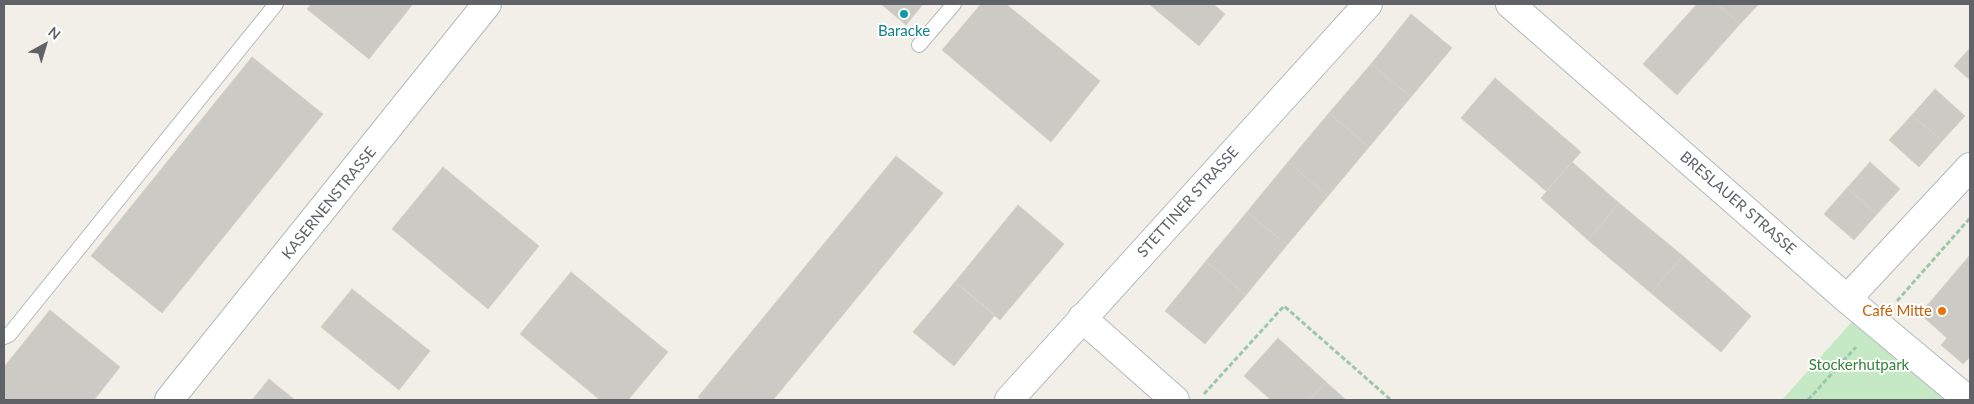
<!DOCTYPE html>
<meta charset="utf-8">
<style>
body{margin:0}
#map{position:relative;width:1974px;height:404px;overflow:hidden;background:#f1efe8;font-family:Lato,sans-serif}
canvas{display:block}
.frame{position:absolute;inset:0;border:5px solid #5f6368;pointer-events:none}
.north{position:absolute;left:20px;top:20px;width:50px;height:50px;-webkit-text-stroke:4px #fff;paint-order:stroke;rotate:39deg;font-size:14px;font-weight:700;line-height:20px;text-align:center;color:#5f6368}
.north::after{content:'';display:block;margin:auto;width:18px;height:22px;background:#5f6368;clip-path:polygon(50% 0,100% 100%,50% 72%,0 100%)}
</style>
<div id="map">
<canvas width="1974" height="404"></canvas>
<div class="frame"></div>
<div class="north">N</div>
</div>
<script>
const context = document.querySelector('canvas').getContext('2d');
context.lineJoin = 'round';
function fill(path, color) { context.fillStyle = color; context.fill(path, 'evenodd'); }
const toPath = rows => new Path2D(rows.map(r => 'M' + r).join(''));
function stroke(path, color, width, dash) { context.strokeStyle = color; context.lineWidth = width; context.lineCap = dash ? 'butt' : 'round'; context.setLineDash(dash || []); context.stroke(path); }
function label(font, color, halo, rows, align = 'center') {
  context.font = font + ' Lato,sans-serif'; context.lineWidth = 4; context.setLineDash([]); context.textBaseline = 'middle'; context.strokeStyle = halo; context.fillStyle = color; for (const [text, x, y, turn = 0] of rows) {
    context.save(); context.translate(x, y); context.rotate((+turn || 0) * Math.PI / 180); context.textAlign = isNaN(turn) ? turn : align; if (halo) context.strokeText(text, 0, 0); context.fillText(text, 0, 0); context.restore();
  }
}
fill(toPath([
 [1857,316,1951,400,1782,400]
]), '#c5e8c5');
const building = toPath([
 [311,4,413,4,369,59,307,9,311,4],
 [881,4,923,4,906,25,881,4],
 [981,4,1006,4,1100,81,1051,142,942,50,981,4],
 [1149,4,1213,4,1225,14,1199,46,1149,4],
 [1697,4,1717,4,1740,24,1677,95,1643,64,1697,4],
 [1717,4,1759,4,1740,24,1717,4],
 [1411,14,1452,48,1411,97,1371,64,1411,14],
 [1970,48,1970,80,1954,66,1970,48],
 [252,57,323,114,162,313,91,256,252,57],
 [1371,64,1411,97,1369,147,1329,113,1371,64],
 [1495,78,1581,152,1546,191,1461,118,1495,78],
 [1935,89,1965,116,1942,141,1912,115,1935,89],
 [1329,113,1369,147,1328,196,1288,162,1329,113],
 [1912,115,1942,141,1919,167,1889,140,1912,115],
 [896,156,943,193,773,400,702,400,698,397,896,156],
 [1288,162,1328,196,1287,245,1247,212,1288,162],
 [1572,162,1619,203,1588,240,1541,198,1572,162],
 [1870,162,1900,189,1877,214,1847,188,1870,162],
 [443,167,539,246,488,309,392,229,443,167],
 [1847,188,1877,214,1854,240,1824,214,1847,188],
 [1619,203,1683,256,1651,293,1588,240,1619,203],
 [1018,205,1064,244,1000,320,955,282,1018,205],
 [1247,212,1287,245,1246,295,1206,261,1247,212],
 [1970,255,1970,357,1963,364,1941,345,1947,338,1920,314,1970,255],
 [1683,256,1751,316,1721,352,1651,293,1683,256],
 [1206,261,1246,295,1205,344,1165,311,1206,261],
 [571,272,668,352,628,400,600,400,520,334,571,272],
 [955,282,995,315,954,366,913,332,955,282],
 [352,289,430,351,399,390,321,327,352,289],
 [50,310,120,367,94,400,4,400,4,367,50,310],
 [1278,338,1326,382,1309,400,1271,400,1244,376,1278,338],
 [269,379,295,400,252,400,269,379],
 [1326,382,1346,400,1309,400,1326,382]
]);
fill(building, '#cccac5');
stroke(building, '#d6d1c6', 1);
const lane = toPath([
 [919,45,954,4],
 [4,337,9,335,276,4]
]);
const street = toPath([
 [1510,4,1847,299,1968,400],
 [1847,299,1970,167],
 [1082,318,1175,400],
 [169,400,487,4],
 [1009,400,1368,4]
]);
stroke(lane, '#b5b8bc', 16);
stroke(street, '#b5b8bc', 30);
stroke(toPath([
 [1897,301,1970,218],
 [1204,394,1284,306,1391,400],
 [1808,400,1856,347]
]), '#9cc7a9', 3, [5, 2.5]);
stroke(lane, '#fff', 14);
stroke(street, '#fff', 28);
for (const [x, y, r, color] of [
 [904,14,5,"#0f9aa8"],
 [1942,311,5,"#e8710a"]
]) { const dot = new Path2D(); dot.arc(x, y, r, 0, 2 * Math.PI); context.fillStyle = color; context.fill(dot); stroke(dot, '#fff', 2); }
label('15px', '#0d838f', '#fff', [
 ["Baracke",904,31]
]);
label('15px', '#5f6368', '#fff', [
 ["STETTINER STRASSE",1188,202,-48],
 ["KASERNENSTRASSE",329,203,-51],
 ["BRESLAUER STRASSE",1738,203,41]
]);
label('15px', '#c56008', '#fff', [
 ["Café Mitte",1932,311]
], 'right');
label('15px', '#348238', '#fff', [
 ["Stockerhutpark",1859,365]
]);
</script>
